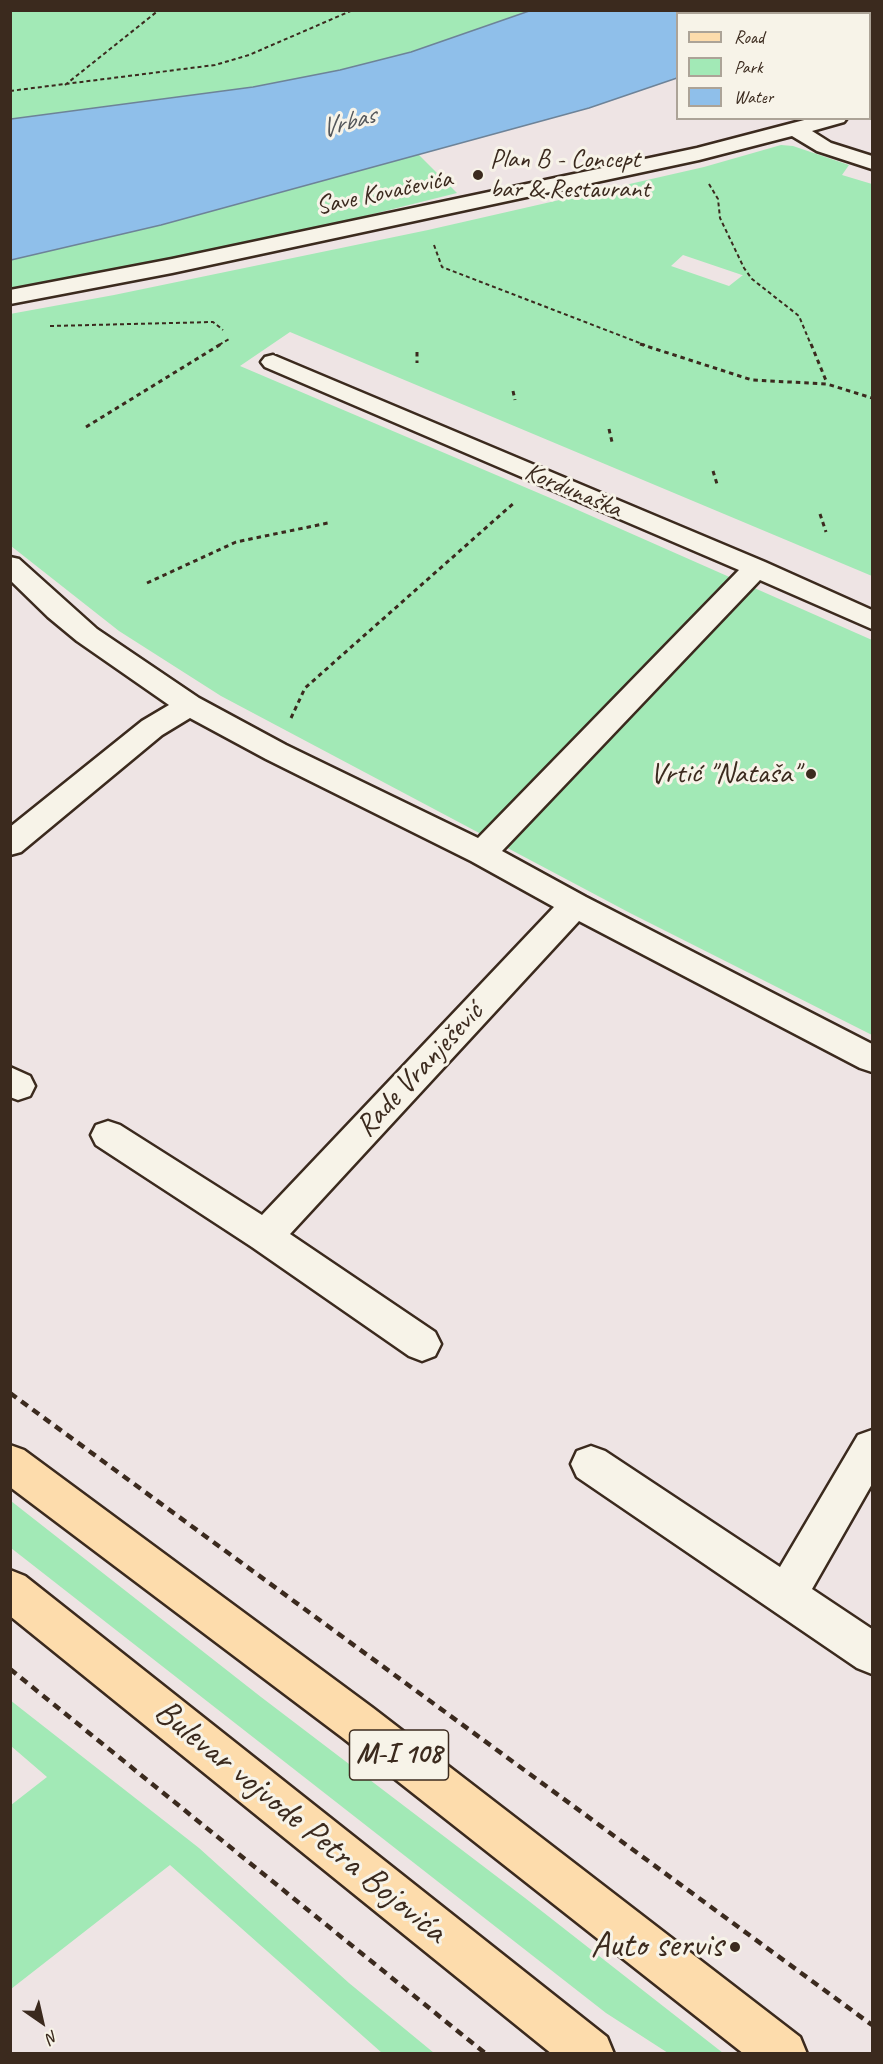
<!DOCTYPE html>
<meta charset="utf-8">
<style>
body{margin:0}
#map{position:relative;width:883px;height:2064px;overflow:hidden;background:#eee4e4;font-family:Caveat,sans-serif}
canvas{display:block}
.frame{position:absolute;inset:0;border:12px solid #3b2a1e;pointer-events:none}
.legend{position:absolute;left:676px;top:12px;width:195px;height:108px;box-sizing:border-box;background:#f7f3e8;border:2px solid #aca397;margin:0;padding:8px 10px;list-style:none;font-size:18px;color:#3b2a1e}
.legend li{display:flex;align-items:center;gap:12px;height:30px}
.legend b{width:30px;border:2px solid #aca397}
.north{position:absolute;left:12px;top:1992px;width:60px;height:60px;-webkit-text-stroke:4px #f7f3e8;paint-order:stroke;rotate:146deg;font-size:16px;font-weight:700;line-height:24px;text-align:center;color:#3b2a1e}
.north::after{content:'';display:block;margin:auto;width:21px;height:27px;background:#3b2a1e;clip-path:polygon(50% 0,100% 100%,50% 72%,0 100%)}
</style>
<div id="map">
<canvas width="883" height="2064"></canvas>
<div class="frame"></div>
<ul class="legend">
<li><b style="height:8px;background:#fddcac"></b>Road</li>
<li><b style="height:16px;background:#a2e9b6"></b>Park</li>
<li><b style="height:16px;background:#8fbfea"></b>Water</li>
</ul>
<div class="north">N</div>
</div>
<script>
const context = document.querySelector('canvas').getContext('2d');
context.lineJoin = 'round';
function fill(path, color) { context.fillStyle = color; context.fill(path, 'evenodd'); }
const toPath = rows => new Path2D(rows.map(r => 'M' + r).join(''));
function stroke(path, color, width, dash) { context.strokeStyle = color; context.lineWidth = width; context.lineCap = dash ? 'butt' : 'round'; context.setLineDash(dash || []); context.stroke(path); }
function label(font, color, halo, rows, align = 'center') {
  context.font = font + ' Caveat,sans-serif'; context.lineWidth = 6; context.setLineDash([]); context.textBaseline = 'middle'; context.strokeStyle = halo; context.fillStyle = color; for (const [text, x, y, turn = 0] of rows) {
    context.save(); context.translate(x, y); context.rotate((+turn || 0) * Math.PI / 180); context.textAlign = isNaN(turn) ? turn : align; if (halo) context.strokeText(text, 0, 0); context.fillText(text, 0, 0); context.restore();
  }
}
fill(toPath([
 [10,11,532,11,411,52,340,70,253,87,11,119],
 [781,145,793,146,849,165,842,175,872,184,872,576,290,332,240,366,562,503,872,640,872,1035,630,913,221,696,119,631,11,546,10,314,114,295,428,230,704,167],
 [683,255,742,275,743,275,729,286,671,266],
 [418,154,457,193,285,236,11,290,10,260,161,225],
 [11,1501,261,1697,525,1898,723,2053,668,2053,606,2013,11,1548],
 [10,1700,199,1848,349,1983,434,2053,382,2053,170,1865,11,1989,11,1805,47,1777,11,1746]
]), '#a2e9b6');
const water = toPath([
 [532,10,844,11,837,14,678,14,677,78,589,108,161,225,11,260,11,119,253,87,340,70,411,52,532,10]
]);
fill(water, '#8fbfea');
stroke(water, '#6d8398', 1.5);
const minor = toPath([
 [872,103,872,115,870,116,870,104,872,103],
 [812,118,847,118,844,122,812,131,831,143,872,156,872,169,817,151,792,136,699,160,172,273,10,304,10,290,172,259,697,148,812,118],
 [273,355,765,562,872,610,872,629,760,580,502,851,586,897,872,1044,872,1072,860,1068,579,921,290,1234,435,1332,441,1344,435,1356,422,1361,409,1356,252,1247,96,1145,91,1135,96,1125,108,1121,120,1125,262,1215,554,907,471,861,266,759,190,718,162,735,21,852,10,855,10,827,142,721,169,705,77,641,48,617,10,580,10,557,19,559,97,629,199,698,286,745,478,838,739,570,265,367,261,362,265,357,273,355],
 [10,1067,30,1076,35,1086,30,1096,18,1100,10,1097,10,1067],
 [872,1430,872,1484,812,1589,872,1629,872,1674,857,1668,577,1477,571,1464,577,1451,591,1446,605,1451,780,1567,858,1435,872,1430]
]);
const major = toPath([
 [10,1445,24,1450,373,1708,800,2037,807,2054,744,2054,343,1738,10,1487,10,1445],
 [10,1570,25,1576,607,2037,614,2054,552,2054,10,1616,10,1570]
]);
stroke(minor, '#3b2a1e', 5);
stroke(major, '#3b2a1e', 5);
stroke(toPath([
 [65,85,159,10],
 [10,91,215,65,249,55,353,10],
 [709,184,718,199,720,218,744,268,752,279,799,316,811,345],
 [434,245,442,267,645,345],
 [50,326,213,322,223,330],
 [219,345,231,338]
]), '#3b2a1e', 2, [4, 3]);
stroke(toPath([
 [640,344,752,380,827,384,872,398],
 [811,344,827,383],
 [417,352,417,363],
 [513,391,515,400],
 [86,427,221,344],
 [609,429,612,442],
 [713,471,717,484],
 [820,514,826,532],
 [147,583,236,542,328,523],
 [291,718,305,688,515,502]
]), '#3b2a1e', 3, [4.5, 4]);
stroke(toPath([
 [10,1393,872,2025],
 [10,1669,486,2054]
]), '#3b2a1e', 4.5, [8, 6]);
fill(minor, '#f7f3e8');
fill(major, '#fddcac');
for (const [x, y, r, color] of [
 [478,175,6,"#3b2a1e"],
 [811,774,6,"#3b2a1e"],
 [735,1947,6,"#3b2a1e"]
]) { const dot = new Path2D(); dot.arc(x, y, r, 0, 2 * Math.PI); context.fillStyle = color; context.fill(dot); stroke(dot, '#f7f3e8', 2); }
label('26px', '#3b2a1e', '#f7f3e8', [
 ["Plan B - Concept",490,160],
 ["bar & Restaurant",490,190]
], 'left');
label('26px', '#3b2a1e', '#f7f3e8', [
 ["Save Kovačevića",384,193,-12],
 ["Kordunaška",573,491,23]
]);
label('italic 27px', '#54575b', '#f7f3e8', [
 ["Vrbas",348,123,-16]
]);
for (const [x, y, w] of [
 [399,1755,99]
]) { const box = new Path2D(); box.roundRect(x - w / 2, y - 25, w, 50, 4.5); context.fillStyle = '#f7f3e8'; context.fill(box); stroke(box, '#3b2a1e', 1.5); }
label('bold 28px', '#3b2a1e', null, [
 ["M-I 108",399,1755]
]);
label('30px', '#3b2a1e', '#f7f3e8', [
 ["Vrtić \"Nataša\"",799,774]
], 'right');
label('30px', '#3b2a1e', '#f7f3e8', [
 ["Rade Vranješević",420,1070,-47]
]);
label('36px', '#3b2a1e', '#f7f3e8', [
 ["Bulevar vojvode Petra Bojovića",300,1822,39]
]);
label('36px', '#3b2a1e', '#f7f3e8', [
 ["Auto servis",723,1947]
], 'right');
</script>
